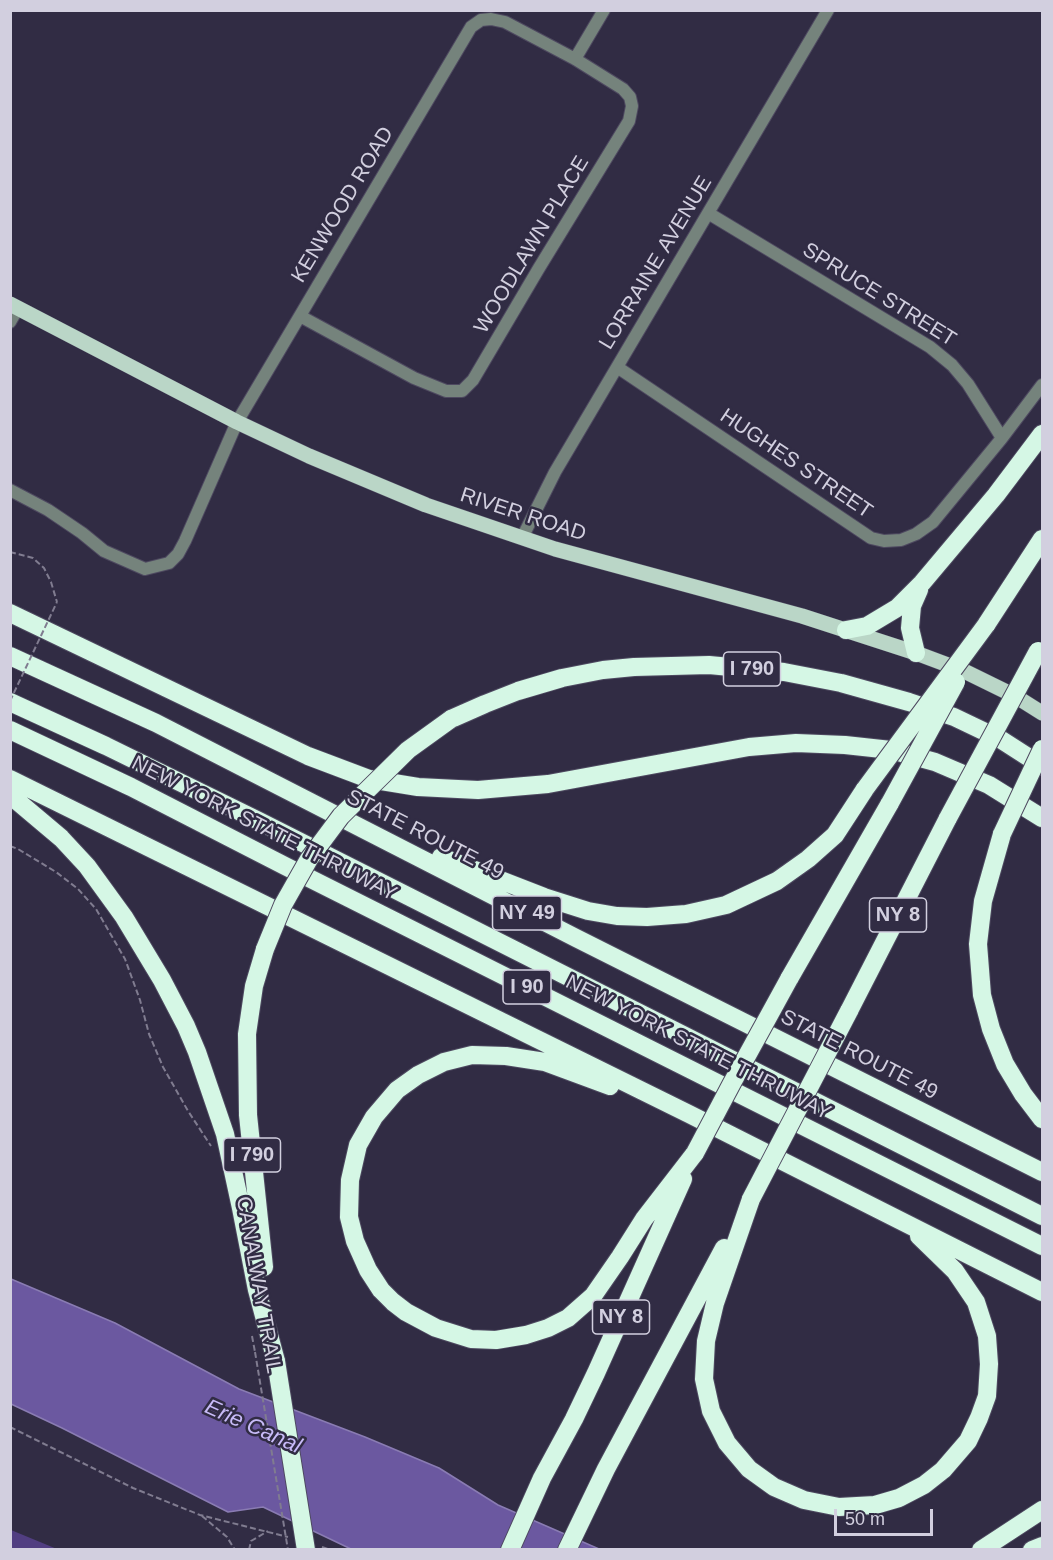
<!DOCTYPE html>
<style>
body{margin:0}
#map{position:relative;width:1053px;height:1560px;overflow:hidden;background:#312c44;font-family:Arial,sans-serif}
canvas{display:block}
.frame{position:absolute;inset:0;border:12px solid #d2cfdf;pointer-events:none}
.scale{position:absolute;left:834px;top:1509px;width:99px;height:27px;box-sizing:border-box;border:3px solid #d2cfdf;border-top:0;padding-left:8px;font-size:18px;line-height:21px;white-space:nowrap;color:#d2cfdf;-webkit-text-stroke:4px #312c44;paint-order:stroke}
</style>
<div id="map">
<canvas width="1053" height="1560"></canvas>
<div class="frame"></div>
<div class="scale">50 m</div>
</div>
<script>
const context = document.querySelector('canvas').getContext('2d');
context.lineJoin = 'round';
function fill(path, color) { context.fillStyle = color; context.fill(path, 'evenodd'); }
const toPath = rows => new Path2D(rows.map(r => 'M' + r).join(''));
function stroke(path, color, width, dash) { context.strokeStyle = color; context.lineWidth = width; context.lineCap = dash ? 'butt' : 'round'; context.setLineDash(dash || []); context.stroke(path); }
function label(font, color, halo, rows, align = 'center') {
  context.font = font + ' Arial,sans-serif'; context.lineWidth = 5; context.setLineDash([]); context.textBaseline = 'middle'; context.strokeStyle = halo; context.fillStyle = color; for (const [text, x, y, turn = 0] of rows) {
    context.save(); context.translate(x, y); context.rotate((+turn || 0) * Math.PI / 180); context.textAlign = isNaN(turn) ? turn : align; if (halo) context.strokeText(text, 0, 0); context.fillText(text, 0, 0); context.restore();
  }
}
fill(toPath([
 [10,1530,11,1530,57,1549,11,1549]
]), '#513e81');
const water = toPath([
 [11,1279,115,1323,239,1389,365,1437,439,1468,498,1505,599,1549,351,1549,263,1507,228,1512,62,1428,11,1404,11,1279]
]);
fill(water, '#6b58a0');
stroke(water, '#8a7cb3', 1.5);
const minor = toPath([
 [575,59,604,10],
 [708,213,930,347,952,365,968,384,1002,438],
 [10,322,18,308],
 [617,367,871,538,884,541,901,540,916,534,933,522,1002,438,1042,385],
 [10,490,48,510,82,533,104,551,145,569,169,563,178,554,185,541,237,422,471,27,481,20,491,19,505,22,575,59,623,89,630,97,632,106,629,121,539,268,473,380,462,391,446,391,414,378,300,316],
 [522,538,555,472,828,10]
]);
const major = toPath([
 [10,304,237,422,309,456,426,505,555,549,802,616,916,653,964,671,1015,696,1042,713]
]);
const highway = toPath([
 [10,613,308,756,369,779,418,787,478,790,548,784,749,747,796,743,845,745,891,750,935,762,989,785,1042,818],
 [986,625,1042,539],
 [846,630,867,626,897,608,922,583,996,495,1042,434],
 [916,653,910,628,912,606,919,590],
 [10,656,156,723,576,938,1042,1172],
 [10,702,106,746,259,821,1042,1216],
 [451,719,485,704,518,691,562,678,603,670,634,667,709,665,784,672,841,683,909,702,954,717,1000,739,1042,766],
 [10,730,131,787,285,866,1042,1246],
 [10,779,689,1114,1042,1292],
 [10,795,61,838,87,866,124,917,162,980,186,1026,197,1052,225,1134,241,1208,257,1290,276,1361],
 [1002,834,983,901,978,944,982,995,991,1029,1005,1064,1023,1094,1042,1119],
 [441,857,544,897,588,911,617,916,647,917,686,914,726,905,777,881,808,859,835,835,865,789],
 [789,979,890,803],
 [849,1011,948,818],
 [610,1086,545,1062,506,1056,472,1055,444,1062,418,1075,397,1090,374,1117,358,1145,350,1180,349,1217,355,1241,368,1270,381,1290,393,1302,406,1312,436,1328,471,1339,496,1340,526,1335,548,1328,568,1318,593,1296,620,1257,644,1219,695,1153],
 [751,1199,715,1303,706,1341,704,1379,711,1411,727,1443,749,1469,774,1487,804,1500,839,1507,875,1505,899,1498,924,1485,943,1470,968,1441,979,1418,987,1396,989,1364,987,1336,976,1302,955,1271,919,1236],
 [264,1267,248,1115,247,1034,254,986,265,949],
 [510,1550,542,1478,574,1419,596,1373,683,1179],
 [567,1550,606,1469,724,1248],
 [981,1550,1042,1510],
 [1032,1550,1042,1546]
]);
stroke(minor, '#4e4960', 14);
stroke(major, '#4e4960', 16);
stroke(highway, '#4e4960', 20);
stroke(toPath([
 [10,552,33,558,44,568,51,582,57,602],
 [10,846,18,849,56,872,78,889,96,909,125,959,140,1000,149,1034,163,1067,188,1111,211,1146],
 [252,1336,255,1352],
 [10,1427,133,1488,200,1515,288,1537],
 [202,1516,227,1537,235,1550],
 [322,1547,331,1550],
 [249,1550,251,1541,268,1531]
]), '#807c90', 2, [6, 3]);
stroke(minor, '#75837c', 12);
stroke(major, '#bad6c7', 15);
stroke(highway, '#d5f7e5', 18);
const highwayBridge = toPath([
 [865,789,986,625],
 [890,803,956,682],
 [948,818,1038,651],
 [1002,834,1042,749],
 [265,949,283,905,309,859,341,816,408,750,451,719],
 [695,1153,732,1083,789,979],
 [751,1199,849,1011],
 [276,1361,306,1550]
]);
stroke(highwayBridge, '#4e4960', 20, []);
stroke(toPath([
 [10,701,57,602],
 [255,1352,288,1550]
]), '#807c90', 2, [6, 3]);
stroke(highwayBridge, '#d5f7e5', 18);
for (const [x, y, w] of [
 [752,669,57],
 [527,913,69],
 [898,915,57],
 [527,987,48],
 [252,1155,57],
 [621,1317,57]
]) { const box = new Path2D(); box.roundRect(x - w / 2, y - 17, w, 34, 4.5); context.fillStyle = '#312c44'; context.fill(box); stroke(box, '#d2cfdf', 1.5); }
label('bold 20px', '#d2cfdf', null, [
 ["I 790",752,669],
 ["NY 49",527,913],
 ["NY 8",898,915],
 ["I 90",527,987],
 ["I 790",252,1155],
 ["NY 8",621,1317]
]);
label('21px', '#d2cfdf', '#312c44', [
 ["KENWOOD ROAD",343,205,-59],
 ["WOODLAWN PLACE",532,245,-59],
 ["LORRAINE AVENUE",656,263,-59],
 ["SPRUCE STREET",879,295,32],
 ["HUGHES STREET",796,464,34],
 ["RIVER ROAD",523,515,18],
 ["NEW YORK STATE THRUWAY",264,829,27],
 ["STATE ROUTE 49",425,835,27],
 ["NEW YORK STATE THRUWAY",698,1048,27],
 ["STATE ROUTE 49",859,1055,27],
 ["CANALWAY TRAIL",258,1285,80]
]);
label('italic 22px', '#c8bbf8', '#312c44', [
 ["Erie Canal",253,1427,24]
]);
</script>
